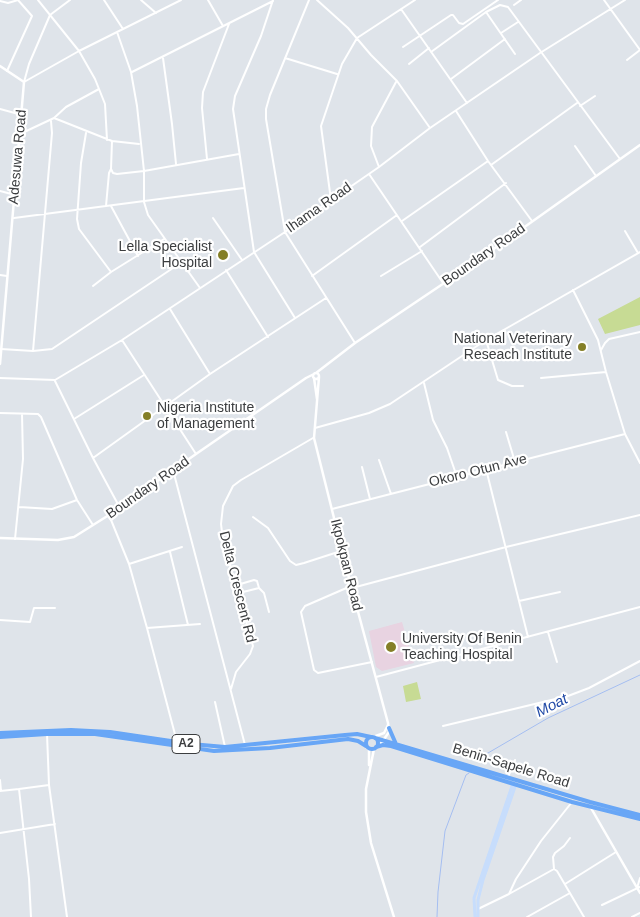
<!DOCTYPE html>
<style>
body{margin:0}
canvas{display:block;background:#dfe4ea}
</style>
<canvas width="640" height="917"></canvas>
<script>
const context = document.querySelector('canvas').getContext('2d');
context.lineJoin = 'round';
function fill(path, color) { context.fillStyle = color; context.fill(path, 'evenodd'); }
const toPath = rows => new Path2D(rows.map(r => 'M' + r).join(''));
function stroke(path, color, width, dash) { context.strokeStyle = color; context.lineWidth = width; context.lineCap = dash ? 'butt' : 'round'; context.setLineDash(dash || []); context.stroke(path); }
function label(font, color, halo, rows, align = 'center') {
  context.font = font + ' Arial,sans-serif'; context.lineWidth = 4.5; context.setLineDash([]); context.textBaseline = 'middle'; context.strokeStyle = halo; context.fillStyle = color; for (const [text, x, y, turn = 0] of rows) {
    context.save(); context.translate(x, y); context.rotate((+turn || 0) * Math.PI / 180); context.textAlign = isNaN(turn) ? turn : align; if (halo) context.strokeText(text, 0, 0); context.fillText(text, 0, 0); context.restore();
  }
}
fill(toPath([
 [402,622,414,663,382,671,376,667,369,631]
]), '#e8d3e1');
fill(toPath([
 [640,297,640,325,605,334,598,319],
 [417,682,421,699,406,702,403,686]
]), '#c7db94');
stroke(toPath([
 [476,760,548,718,640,675],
 [437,917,438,892,445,831,466,775,469,773]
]), '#a5bef1', 1);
stroke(toPath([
 [38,0,79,51,95,79,105,104,107,140],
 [104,0,123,29],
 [141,0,156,13],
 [208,0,223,26],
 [273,0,261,36,235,96,233,109,254,252,295,318],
 [309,0,270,95,266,109,266,119,285,232,355,343],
 [317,0,348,28,371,55,397,81,430,128],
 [604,0,640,50],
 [0,1,8,3,18,0,32,16,7,71],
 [514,5,521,0],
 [401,9,467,103],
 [486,12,500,5,508,7,620,159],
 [117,32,131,72,137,106,144,171,144,202,148,215,200,288],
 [501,33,518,22],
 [403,47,451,15,453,15,459,23,463,24,498,0],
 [431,52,486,12,515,54],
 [163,58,172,124,176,164],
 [285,58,337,74],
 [627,60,640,50],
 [409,64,429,48],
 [132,72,273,1],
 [451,79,505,39],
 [24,82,79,51,181,0],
 [24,82,29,64,50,15,70,0],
 [580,106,595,96],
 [0,109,22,115],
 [456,111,488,161,532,221],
 [54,118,66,107,99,89],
 [86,133,81,163,77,219,79,229,111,272],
 [20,134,54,118,112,141],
 [139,144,112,141,111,169,113,173,117,174,144,171,239,154],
 [575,146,596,176],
 [207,159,202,108,203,92,229,24],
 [491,165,577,103],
 [379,167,371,146,372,127,396,82],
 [369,174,443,283],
 [0,191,15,195],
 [331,200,321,126,342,64,357,38,415,0],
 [106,206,109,173,111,169],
 [111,206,138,256],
 [14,218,244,188],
 [213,218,242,260],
 [402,221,488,161],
 [625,231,638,253],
 [420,247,506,183],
 [226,270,268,337],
 [0,275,7,276],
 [312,276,397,215],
 [381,276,422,251],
 [93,286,111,272,164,239],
 [573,290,598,340,606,372,625,434,640,463],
 [170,309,210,374],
 [122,340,196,454],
 [486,340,498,380,512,386,523,386],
 [1,349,33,351,52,349,182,262],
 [601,350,605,343,609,339,640,332],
 [33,351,52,133,51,121],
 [0,378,55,380,122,340,285,232,379,167,430,128,540,53,625,0],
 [541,378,606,372],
 [55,381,93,458,120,508],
 [424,383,433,420,447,448,457,477],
 [0,413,38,414,41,417,77,500,93,525],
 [74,419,144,375],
 [315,428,369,413,390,404,486,340,640,252],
 [506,432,515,462],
 [93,458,210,374,326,298],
 [379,460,391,494],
 [362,467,370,499],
 [486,469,528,637],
 [173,470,245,745],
 [19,507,52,509,77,500],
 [332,509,625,434],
 [109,515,129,564,147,628,177,742],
 [253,517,268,528,290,561,296,565,304,563,341,551],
 [15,539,23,459,22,414],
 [170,552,188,625],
 [129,564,182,547],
 [237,585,254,580,257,581,259,588,264,593,269,612],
 [351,586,305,606,301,612,314,670,318,673,372,662],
 [352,588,506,547,640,515],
 [239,593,259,588],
 [519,601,560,592],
 [0,620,30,622,34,608,55,608],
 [147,628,200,624],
 [548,632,557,662],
 [376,677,640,607],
 [231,689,236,672,250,654,253,646,223,540,221,524,223,506,233,486,241,480,313,438],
 [215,702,225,747],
 [443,726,568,696,589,688,640,661],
 [47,734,49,785,67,917],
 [508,777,515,760],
 [0,780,1,791],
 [19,789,49,785],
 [0,791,19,789,29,879,31,917],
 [0,833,55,824],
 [554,869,553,857,555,853,564,846,570,838],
 [565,884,616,852],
 [637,888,640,878],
 [509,894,516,879,541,841,572,802],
 [602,905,640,887],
 [478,909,509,894,554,869,557,871,584,917],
 [527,917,570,893],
 [632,917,640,913]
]), '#fff', 2);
stroke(toPath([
 [0,66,24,82,0,364],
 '313 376a3 3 0 1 1 6 0a3 3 0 1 1-6 0Z',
 [316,373,355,343,471,265,640,145],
 [319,377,314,438,350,582,388,723,389,732,380,745],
 [314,378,317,399],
 [0,538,58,540,74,537,109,515,196,454,306,378,314,374],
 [373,737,384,733,388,725],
 [369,749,369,765],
 [374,749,366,789,366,812,371,843,394,917],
 [591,808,640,893]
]), '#fff', 2.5);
stroke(toPath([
 [475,917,474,898,513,783],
 [478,917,478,900,483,880,516,784]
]), '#c7ddfc', 3);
stroke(toPath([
 [389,728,396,744],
 [0,733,71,730,110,732,191,744,225,747,345,735,357,734,371,737],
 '366 743a6 6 0 1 1 12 0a6 6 0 1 1-12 0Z',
 [0,737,47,734,95,734,214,751,270,748,348,739,358,741,366,746],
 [375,738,590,802,640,815],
 [376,747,383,745,391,746,572,802,640,819]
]), '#68a6f6', 4);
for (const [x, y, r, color] of [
 [223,255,6,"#847f27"],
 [582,347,5,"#847f27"],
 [147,416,5,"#847f27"],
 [391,647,6,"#847f27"]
]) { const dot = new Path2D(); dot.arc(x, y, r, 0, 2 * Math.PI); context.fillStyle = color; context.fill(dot); stroke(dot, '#fff', 2); }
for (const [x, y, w] of [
 [186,744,28]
]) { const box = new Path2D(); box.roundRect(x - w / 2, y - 9.5, w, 19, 4); context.fillStyle = '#fff'; context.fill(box); stroke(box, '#3b3d3f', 1); }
label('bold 12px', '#3b3d3f', null, [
 ["A2",186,744]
]);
label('14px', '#3b3d3f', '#fff', [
 ["Adesuwa Road",18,157,-85],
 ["Ihama Road",319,208,-35],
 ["Boundary Road",484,255,-35],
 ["Okoro Otun Ave",478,471,-14],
 ["Boundary Road",148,488,-35],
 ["Ikpokpan Road",346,565,76],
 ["Delta Crescent Rd",237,587,76],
 ["Benin-Sapele Road",511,766,17]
]);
label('14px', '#3b3d3f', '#fff', [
 ["Lella Specialist",212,247],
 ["Hospital",212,263],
 ["National Veterinary",572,339],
 ["Reseach Institute",572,355],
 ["Nigeria Institute",157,408,"left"],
 ["of Management",157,424,"left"],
 ["University Of Benin",402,639,"left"],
 ["Teaching Hospital",402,655,"left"]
], 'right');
label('italic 15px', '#2049a6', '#fff', [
 ["Moat",552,706,-27]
]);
</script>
